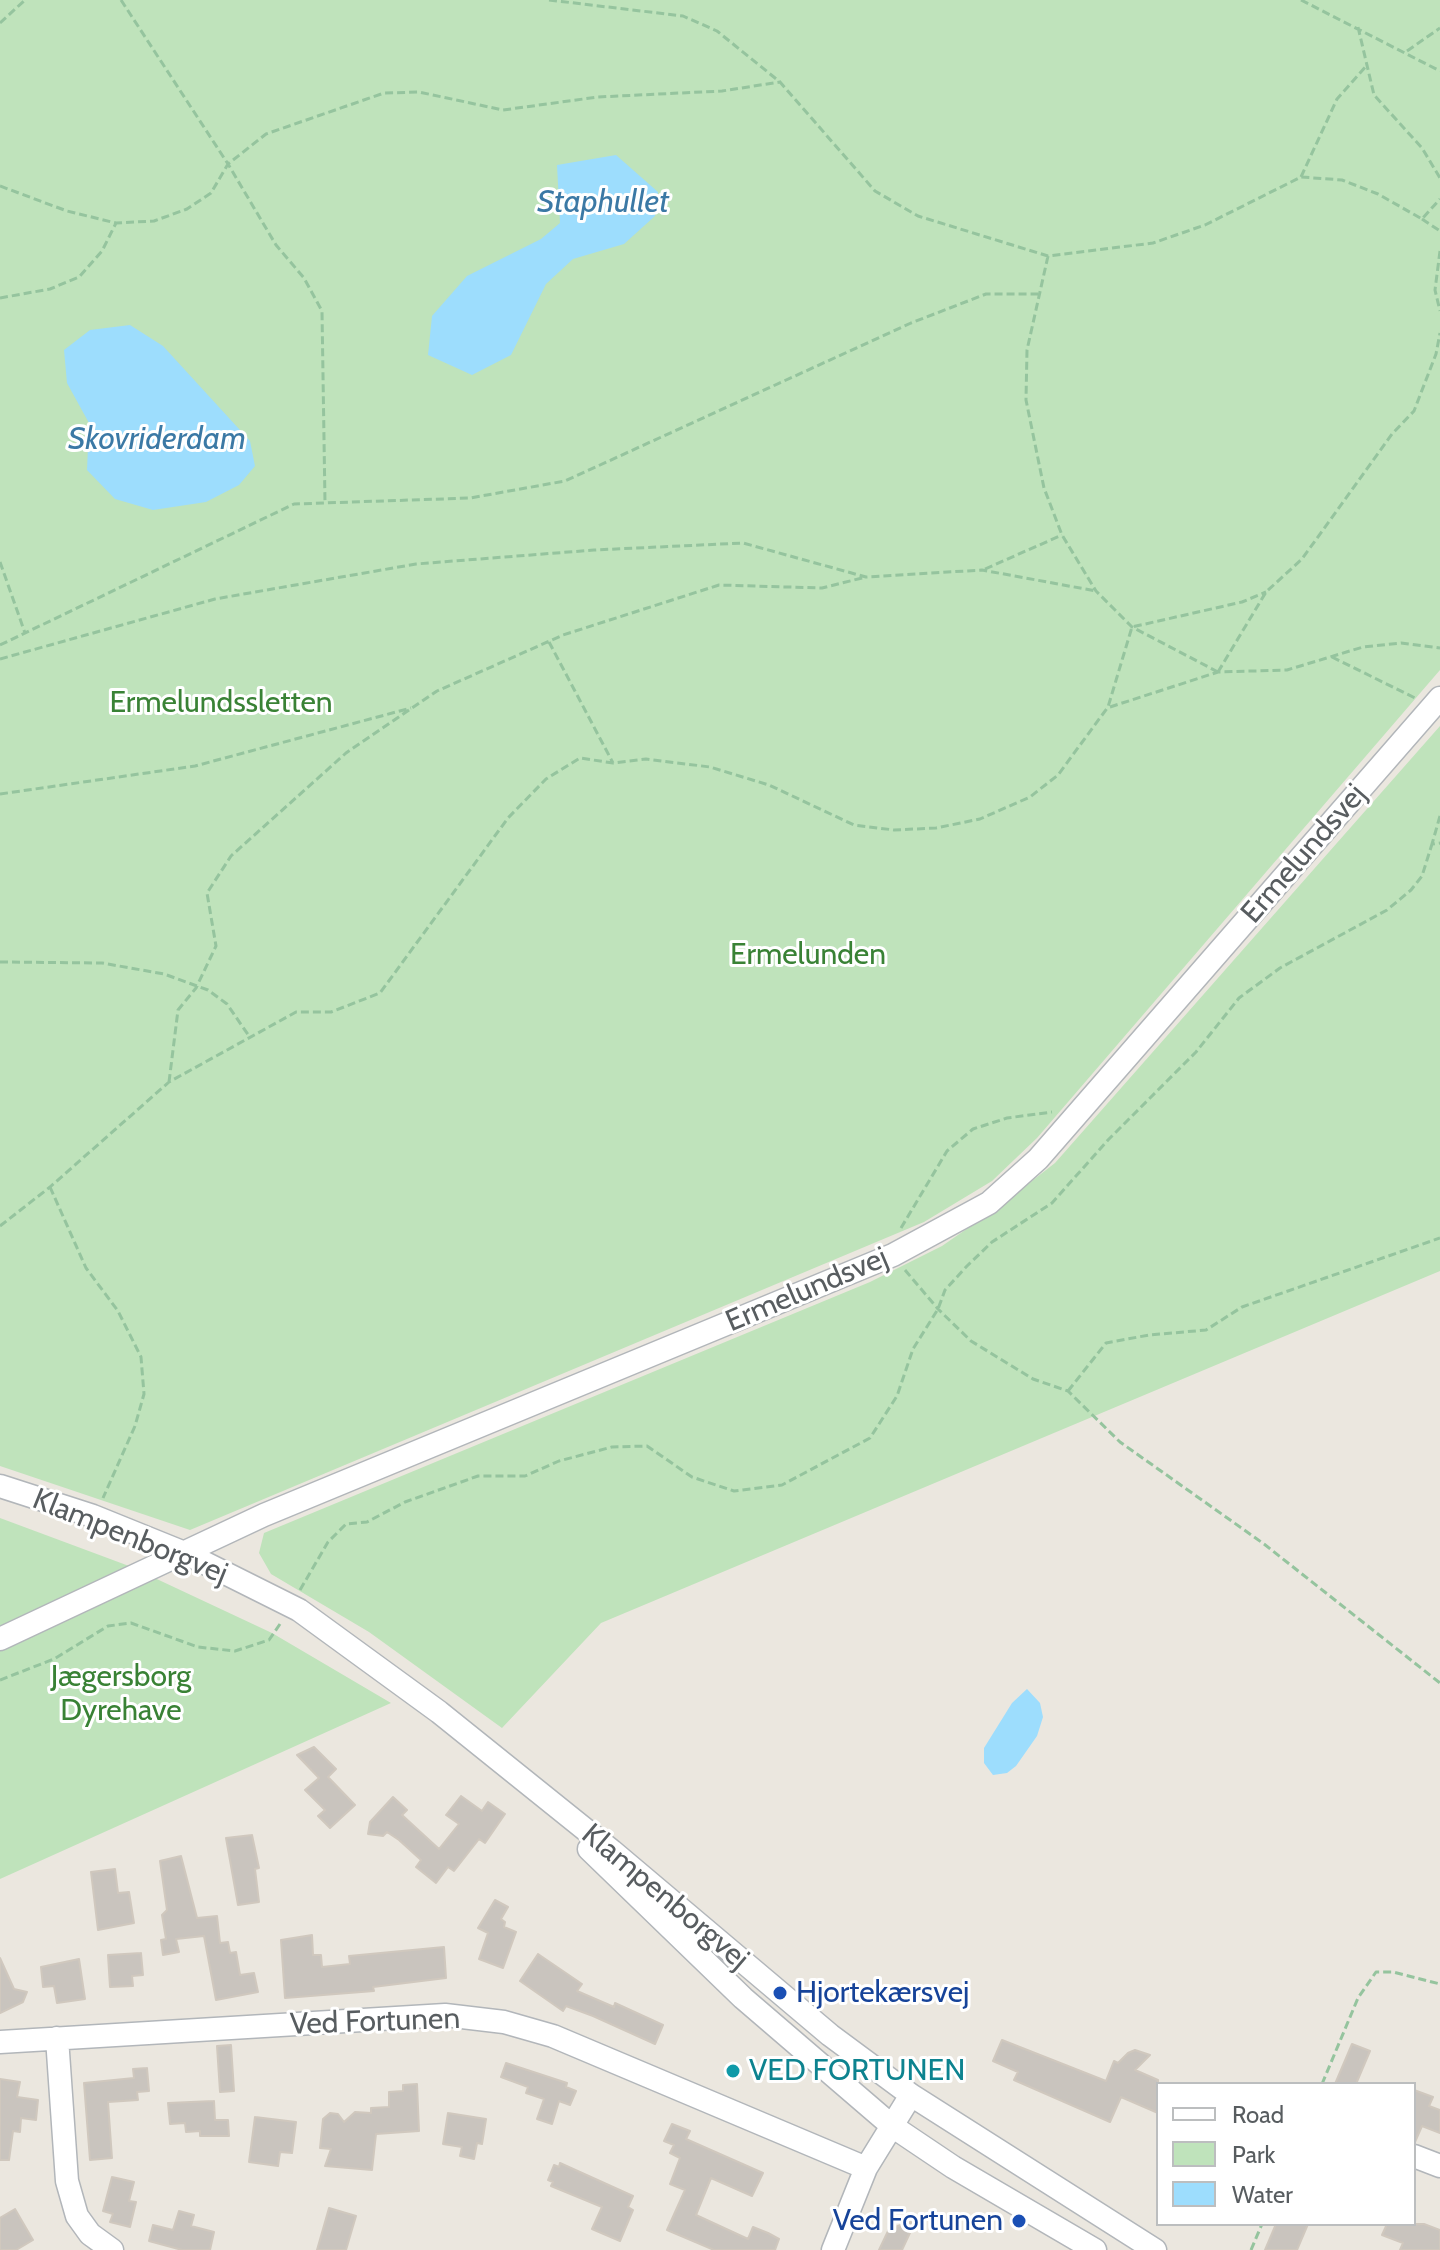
<!DOCTYPE html>
<meta charset="utf-8">
<style>
body{margin:0}
#map{position:relative;width:1440px;height:2250px;overflow:hidden;background:#ebe7df;font-family:Cabin,sans-serif}
canvas{display:block}
.legend{position:absolute;left:1156px;top:2082px;width:260px;height:144px;box-sizing:border-box;background:#fff;border:2px solid #bcbebf;margin:0;padding:10px 14px;list-style:none;font-size:24px;color:#585d60}
.legend li{display:flex;align-items:center;gap:16px;height:40px}
.legend b{width:40px;border:2px solid #bcbebf}
</style>
<div id="map">
<canvas width="1440" height="2250"></canvas>
<ul class="legend">
<li><b style="height:10px;background:#fff"></b>Road</li>
<li><b style="height:22px;background:#bfe3bb"></b>Park</li>
<li><b style="height:22px;background:#9dddfd"></b>Water</li>
</ul>
</div>
<script>
const context = document.querySelector('canvas').getContext('2d');
context.lineJoin = 'round';
function fill(path, color) { context.fillStyle = color; context.fill(path, 'evenodd'); }
const toPath = rows => new Path2D(rows.map(r => 'M' + r).join(''));
function stroke(path, color, width, dash) { context.strokeStyle = color; context.lineWidth = width; context.lineCap = dash ? 'butt' : 'round'; context.setLineDash(dash || []); context.stroke(path); }
function label(font, color, halo, rows, align = 'center') {
  context.font = font + ' Cabin,sans-serif'; context.lineWidth = 6; context.setLineDash([]); context.textBaseline = 'middle'; context.strokeStyle = halo; context.fillStyle = color; for (const [text, x, y, turn = 0] of rows) {
    context.save(); context.translate(x, y); context.rotate((+turn || 0) * Math.PI / 180); context.textAlign = isNaN(turn) ? turn : align; if (halo) context.strokeText(text, 0, 0); context.fillText(text, 0, 0); context.restore();
  }
}
fill(toPath([
 [0,0,1440,0,1440,670,1037,1138,992,1181,924,1222,190,1530,0,1466],
 [1440,726,1440,1271,601,1623,502,1728,369,1632,271,1574,259,1553,264,1533,870,1282,942,1246,997,1208,1055,1163],
 [0,1518,129,1566,272,1633,391,1703,0,1879]
]), '#bfe3bb');
fill(toPath([
 [616,155,658,192,655,216,624,244,573,259,546,284,511,355,472,375,428,355,432,316,467,276,541,239,560,223,557,165],
 [130,325,163,346,250,441,255,466,239,485,206,502,153,510,115,499,87,470,89,423,67,383,64,350,90,330],
 [1027,1689,1040,1703,1043,1717,1037,1736,1016,1766,1007,1773,993,1775,984,1763,984,1748,1012,1703]
]), '#9dddfd');
const building = toPath([
 [314,1747,336,1769,328,1777,355,1805,330,1828,318,1816,325,1810,305,1790,319,1778,297,1755,314,1747],
 [461,1796,482,1811,488,1802,505,1814,485,1843,479,1839,454,1871,448,1867,436,1883,416,1867,421,1860,399,1840,387,1832,383,1836,368,1834,370,1822,393,1797,407,1810,402,1815,439,1849,459,1824,446,1815,461,1796],
 [252,1835,259,1868,255,1869,259,1902,238,1905,226,1838,252,1835],
 [181,1856,197,1918,217,1916,220,1943,228,1942,230,1953,236,1952,240,1975,254,1973,258,1992,216,2000,204,1936,176,1939,179,1952,163,1955,161,1940,166,1939,162,1915,167,1910,160,1861,181,1856],
 [115,1869,118,1893,129,1892,134,1923,98,1930,91,1872,115,1869],
 [495,1900,508,1907,501,1919,505,1922,504,1927,516,1932,503,1968,479,1959,488,1933,478,1928,495,1900],
 [312,1935,313,1955,321,1955,322,1967,350,1964,349,1956,444,1947,446,1978,373,1987,374,1991,285,1998,281,1940,312,1935],
 [141,1953,143,1975,132,1976,133,1986,110,1987,108,1955,141,1953],
 [538,1954,582,1984,577,1991,614,2007,615,2003,663,2025,655,2044,593,2016,566,2006,563,2011,520,1981,538,1954],
 [0,1958,14,1989,27,1992,23,2002,0,2013,0,1958],
 [79,1959,85,1999,57,2003,54,1986,43,1987,41,1967,79,1959],
 [1002,2040,1106,2081,1114,2061,1118,2063,1128,2053,1135,2050,1150,2055,1135,2070,1158,2080,1158,2113,1121,2097,1110,2122,1014,2080,1018,2072,993,2061,1002,2040],
 [1352,2044,1370,2051,1356,2084,1335,2084,1352,2044],
 [231,2045,234,2091,220,2092,217,2046,231,2045],
 [506,2063,567,2083,566,2087,576,2091,570,2105,559,2101,552,2124,537,2119,544,2099,526,2093,528,2087,501,2077,506,2063],
 [147,2068,149,2091,137,2092,138,2100,108,2102,112,2158,90,2160,84,2083,134,2078,133,2069,147,2068],
 [0,2079,20,2082,17,2097,38,2100,36,2120,21,2118,20,2132,13,2131,9,2160,0,2160,0,2079],
 [417,2084,419,2131,376,2134,372,2170,325,2166,331,2149,320,2148,323,2119,330,2113,338,2114,344,2122,355,2112,371,2113,371,2108,389,2107,389,2092,403,2091,403,2085,417,2084],
 [1414,2090,1433,2097,1429,2106,1440,2110,1440,2133,1422,2126,1415,2142,1414,2090],
 [214,2101,215,2120,228,2120,229,2136,200,2136,200,2131,186,2132,185,2123,170,2124,168,2103,214,2101],
 [448,2113,486,2119,482,2144,477,2143,474,2159,460,2156,462,2147,443,2144,448,2113],
 [255,2117,296,2122,292,2153,280,2152,278,2166,249,2162,255,2117],
 [672,2124,690,2131,686,2139,763,2173,752,2196,711,2178,696,2215,748,2239,753,2227,768,2233,779,2239,775,2250,714,2250,667,2230,685,2190,670,2184,680,2158,670,2153,674,2145,664,2141,672,2124],
 [560,2163,633,2196,628,2207,633,2210,620,2241,592,2229,602,2207,551,2186,553,2182,548,2180,554,2165,559,2167,560,2163],
 [112,2177,134,2182,129,2201,136,2202,130,2227,110,2222,113,2214,103,2211,112,2177],
 [329,2208,356,2216,346,2250,317,2250,329,2208],
 [15,2209,33,2240,16,2250,0,2250,0,2218,15,2209],
 [179,2211,194,2215,191,2226,214,2232,210,2250,182,2250,149,2241,153,2225,173,2230,179,2211],
 [916,2220,902,2250,879,2250,889,2229,916,2220],
 [1276,2224,1308,2224,1297,2250,1265,2250,1276,2224],
 [1387,2224,1424,2224,1440,2230,1440,2250,1400,2250,1403,2243,1382,2235,1387,2224]
]);
fill(building, '#c9c4be');
stroke(building, '#d0c8be', 2);
const minor = toPath([
 [0,1486,93,1516,187,1554,299,1610,439,1712,612,1851,830,2035,911,2095,1155,2250],
 [0,1639,264,1515,893,1255,989,1203,1038,1159,1440,698],
 [589,1849,743,1998,892,2126,953,2167,1095,2250],
 [57,2038,67,2181,77,2216,90,2234,112,2250],
 [0,2042,445,2015,504,2022,553,2036,866,2168],
 [1414,2156,1440,2166],
 [833,2250,866,2168,911,2095]
]);
stroke(minor, '#b2b6ba', 25);
stroke(toPath([
 [121,0,228,164,276,245,304,278,322,311,325,503],
 [549,0,683,16,717,31,780,82,875,191,918,216,1048,256,1153,243,1205,225,1301,177,1342,180,1378,194,1422,219,1440,199],
 [1301,0,1440,71],
 [0,23,25,0],
 [1358,27,1374,95,1422,148,1440,178],
 [1407,51,1440,28],
 [1301,177,1337,99,1367,65],
 [0,186,67,211,116,223,154,221,187,209,211,193,228,164,266,134,384,93,419,92,503,110,598,97,722,91,780,82],
 [1422,219,1440,231],
 [1440,251,1435,290,1440,311],
 [1048,256,1027,350,1026,400,1044,488,1062,535,1096,591,1132,627,1218,672],
 [0,298,50,289,79,277,102,251,116,223],
 [0,562,25,633],
 [985,569,1062,535],
 [549,642,613,763],
 [0,645,294,504,470,498,565,481,911,323,986,294,1038,294],
 [1332,657,1415,698],
 [0,659,215,599,416,564,594,550,743,543,866,577,982,570,1096,591],
 [1218,672,1266,592,1302,559,1392,434,1414,411,1436,354,1440,333],
 [1110,707,1218,672,1287,670,1363,647,1401,643,1440,648],
 [0,794,195,766,411,708],
 [1440,816,1432,844,1440,843],
 [0,962,102,963,164,974,208,990,227,1004,249,1036],
 [169,1082,178,1010,196,988,216,946,207,893,231,856,346,753,437,691,563,635,719,585,822,588,866,577],
 [50,1187,86,1268,118,1311,141,1357,144,1394,135,1426,103,1498],
 [0,1226,50,1187,169,1082,296,1012,331,1012,380,993,508,818,546,779,580,758,613,763,646,759,710,767,769,785,854,825,894,830,936,828,980,819,1030,797,1058,775,1108,707,1132,627,1242,602,1266,592],
 [901,1228,947,1151,973,1129,1007,1118,1052,1112],
 [905,1270,938,1309,971,1341,1033,1379,1068,1391,1120,1442,1264,1544,1440,1683],
 [1068,1391,1106,1343,1149,1335,1206,1330,1242,1307,1440,1238],
 [300,1590,328,1542,346,1524,367,1522,405,1502,478,1476,525,1476,559,1461,612,1447,647,1446,692,1477,734,1491,782,1485,870,1438,897,1396,913,1349,938,1309,945,1290,967,1266,992,1242,1052,1203,1108,1140,1196,1052,1239,998,1280,968,1387,910,1411,890,1422,876,1432,844],
 [0,1680,54,1659,108,1626,131,1623,198,1647,235,1651,269,1640,280,1624],
 [1322,2084,1358,1998,1376,1972,1393,1972,1440,1984],
 [1251,2250,1262,2224]
]), '#95c49e', 3, [8, 4]);
stroke(minor, '#fff', 22);
for (const [x, y, r, color] of [
 [780,1993,8,"#1a4fb4"],
 [733,2071,8,"#0f9aa8"],
 [1019,2221,8,"#1a4fb4"]
]) { const dot = new Path2D(); dot.arc(x, y, r, 0, 2 * Math.PI); context.fillStyle = color; context.fill(dot); stroke(dot, '#fff', 3); }
label('30px', '#398235', '#fff', [
 ["Ermelundssletten",221,703],
 ["Ermelunden",808,955],
 ["Jægersborg",121,1677],
 ["Dyrehave",121,1711]
]);
label('30px', '#585d60', '#fff', [
 ["Ermelundsvej",1304,854,-49],
 ["Ermelundsvej",807,1290,-23],
 ["Klampenborgvej",130,1537,22],
 ["Klampenborgvej",665,1897,40],
 ["Ved Fortunen",375,2022,-2]
]);
label('30px', '#164399', '#fff', [
 ["Hjortekærsvej",796,1993],
 ["Ved Fortunen",1003,2221,"right"]
], 'left');
label('30px', '#0d838f', '#fff', [
 ["VED FORTUNEN",749,2071]
], 'left');
label('italic 32px', '#3b79a5', '#fff', [
 ["Staphullet",603,203],
 ["Skovriderdam",157,440]
]);
</script>
